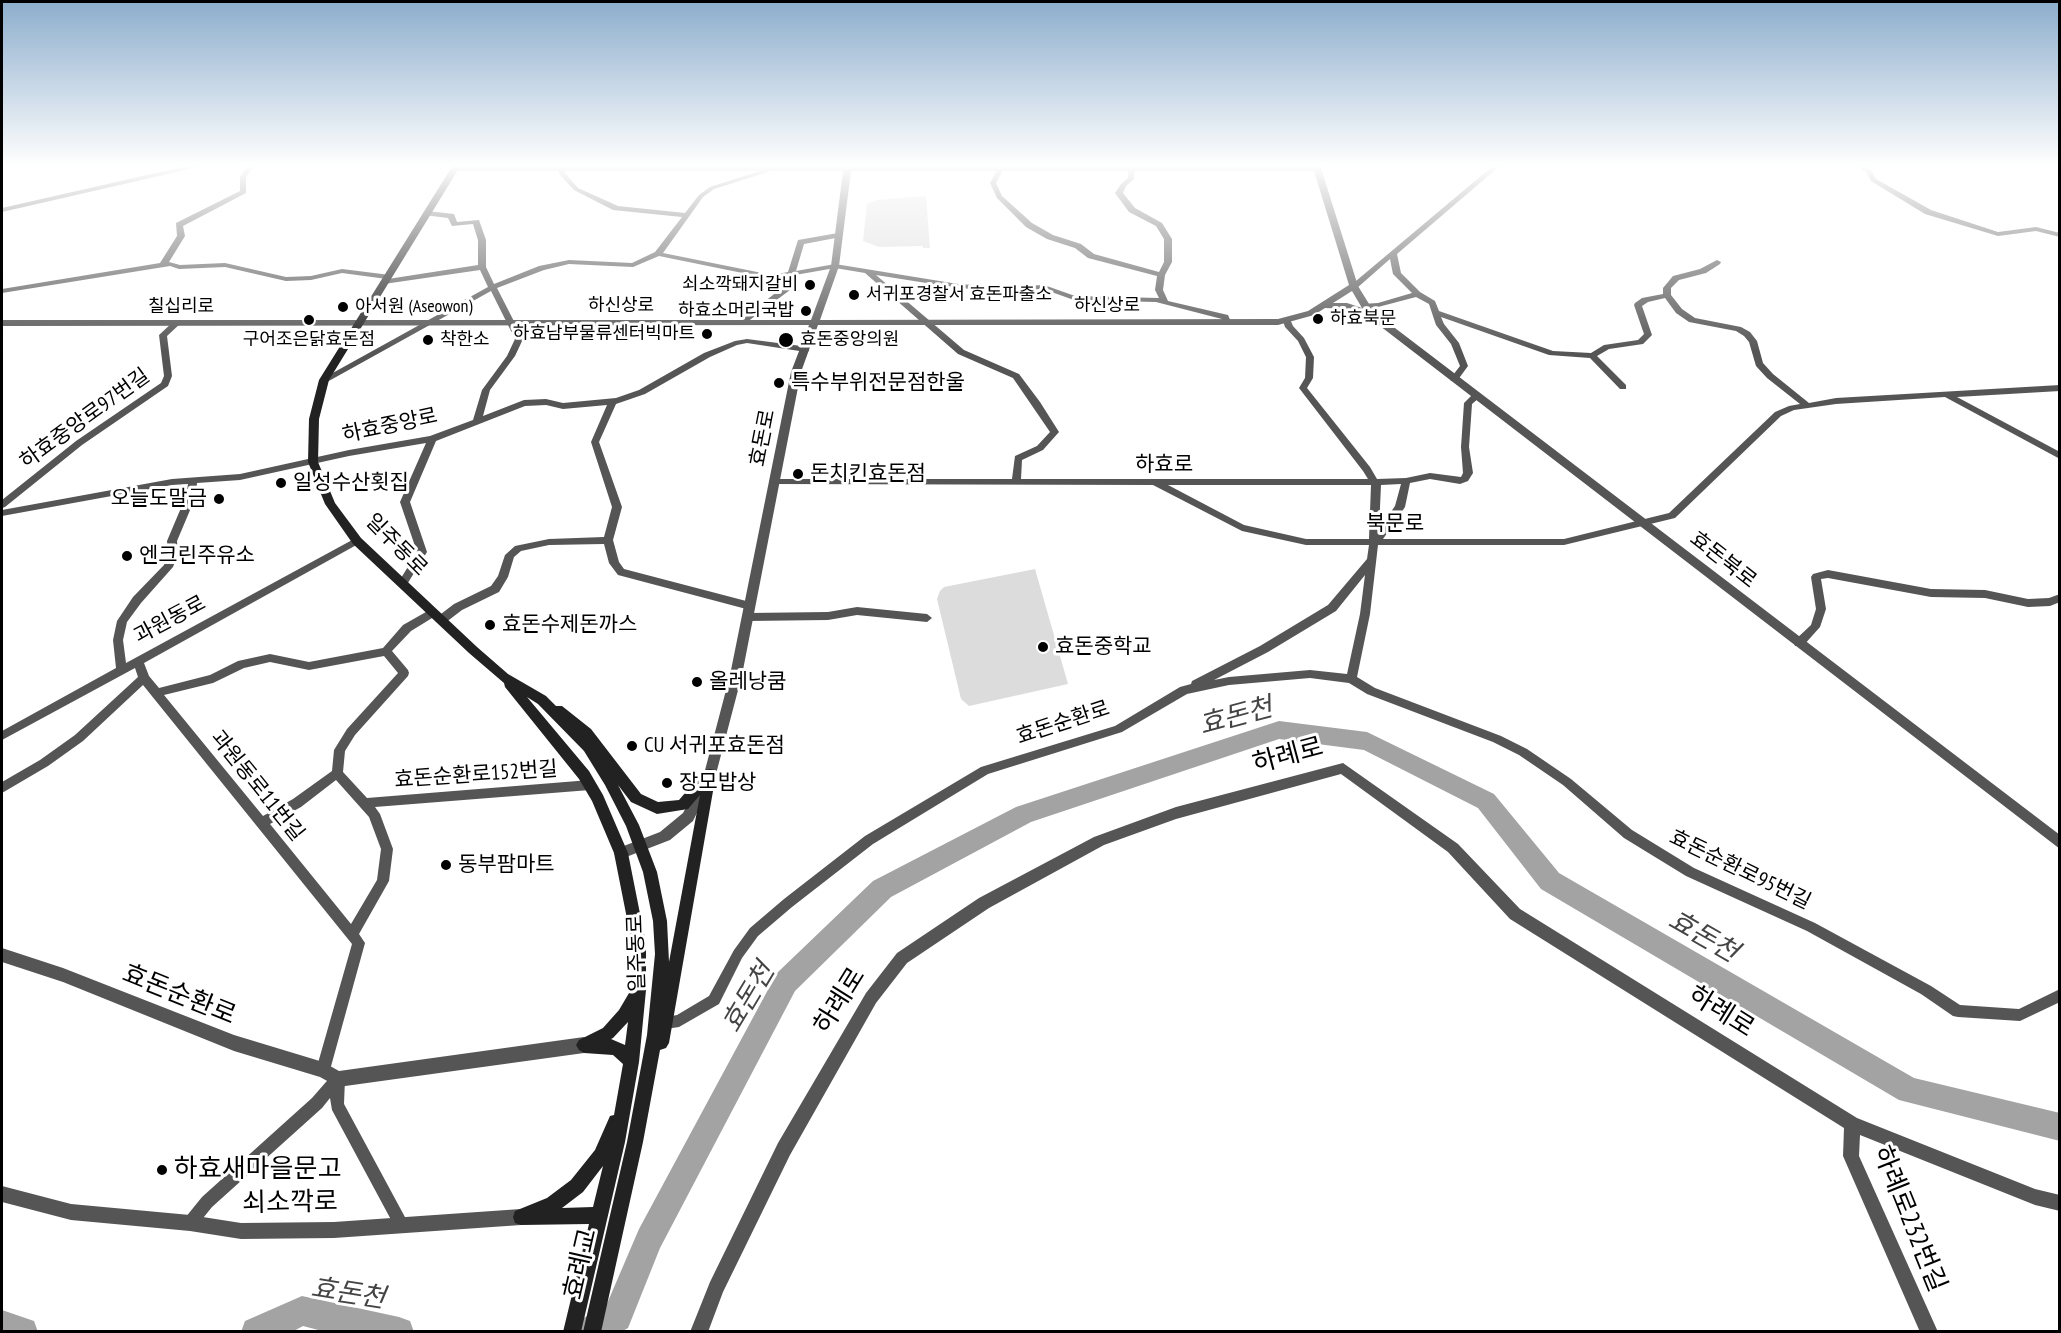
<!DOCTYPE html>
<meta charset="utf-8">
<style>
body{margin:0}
#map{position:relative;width:2061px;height:1333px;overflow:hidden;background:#fff;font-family:"PT Sans Narrow",sans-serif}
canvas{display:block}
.frame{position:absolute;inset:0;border:3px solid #000;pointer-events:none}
</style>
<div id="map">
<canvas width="2061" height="1333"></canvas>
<div class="frame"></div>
</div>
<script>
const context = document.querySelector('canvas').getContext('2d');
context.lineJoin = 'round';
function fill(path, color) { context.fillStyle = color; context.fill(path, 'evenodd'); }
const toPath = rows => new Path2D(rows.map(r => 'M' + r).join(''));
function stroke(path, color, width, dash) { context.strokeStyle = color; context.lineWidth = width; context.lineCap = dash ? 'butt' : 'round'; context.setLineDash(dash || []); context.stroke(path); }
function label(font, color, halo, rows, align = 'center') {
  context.font = font + ' "PT Sans Narrow","Noto Sans KR",sans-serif'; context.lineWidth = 6; context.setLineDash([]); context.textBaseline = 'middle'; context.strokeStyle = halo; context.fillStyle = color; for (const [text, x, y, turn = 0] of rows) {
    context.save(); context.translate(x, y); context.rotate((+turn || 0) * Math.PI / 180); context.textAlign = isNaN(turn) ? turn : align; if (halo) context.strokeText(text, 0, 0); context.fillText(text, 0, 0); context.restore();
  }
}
fill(toPath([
 [926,196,930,248,923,248,923,246,879,247,863,241,867,204,877,200],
 [1035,569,1068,684,969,706,961,699,937,599,940,591,944,587]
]), '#dcdcdc');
fill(toPath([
 [1279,721,1367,732,1494,794,1559,873,1914,1078,2060,1113,2060,1141,1899,1100,1541,889,1478,808,1364,750,1279,739,1031,822,891,897,795,991,660,1248,628,1328,621,1332,574,1332,578,1321,606,1306,639,1229,777,973,873,881,1016,807,1279,721],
 [302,1296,399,1317,410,1321,414,1332,326,1332,303,1326,292,1332,241,1332,245,1321,302,1296],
 [2,1310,34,1321,38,1332,2,1332,2,1310]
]), '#a3a3a3');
fill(toPath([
 [250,165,258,165,251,170,246,177,246,193,183,226,185,236,169,262,180,265,225,263,286,277,311,276,342,269,390,275,391,277,388,279,478,265,478,240,473,224,452,226,448,218,424,215,423,213,427,211,454,214,457,222,479,220,486,240,486,267,494,284,539,266,569,260,632,263,655,252,682,217,613,210,574,190,560,175,556,165,563,165,565,173,578,188,618,206,685,213,699,195,710,187,779,165,790,165,714,189,703,197,663,253,772,275,788,272,798,240,838,233,842,235,841,237,804,244,796,271,835,264,958,284,1005,287,1044,285,1075,296,1159,298,1155,290,1157,276,1088,258,1075,248,1047,239,1026,227,997,198,990,183,996,172,997,165,1003,165,1002,172,996,183,1002,196,1032,223,1053,235,1081,244,1094,254,1159,272,1164,262,1164,239,1156,226,1129,212,1115,193,1121,184,1128,178,1129,165,1135,165,1134,179,1126,186,1123,193,1135,208,1162,223,1172,239,1172,262,1165,275,1163,290,1168,301,1228,315,1231,322,1230,324,1224,324,1222,319,1156,302,1074,300,1043,289,1005,291,958,288,876,275,964,350,1019,374,1040,402,1059,432,1043,450,1022,460,1021,479,1368,479,1363,471,1299,388,1305,378,1306,357,1298,341,1285,327,1283,321,1287,319,1290,319,1293,326,1304,338,1314,357,1313,378,1307,388,1370,467,1377,479,1406,478,1430,473,1461,477,1463,473,1461,447,1464,403,1473,394,1479,394,1479,398,1472,404,1469,447,1473,473,1468,481,1460,484,1430,479,1410,483,1405,507,1383,539,1564,539,1669,513,1775,412,1789,406,1800,404,1767,378,1756,366,1749,342,1744,336,1736,331,1689,322,1676,313,1665,298,1648,302,1642,306,1652,335,1643,344,1609,349,1597,356,1626,385,1626,389,1620,389,1590,358,1549,355,1441,317,1444,324,1459,343,1468,366,1457,381,1451,381,1450,379,1460,366,1451,344,1436,325,1429,304,1416,297,1378,307,1365,308,1361,306,1362,304,1378,303,1412,293,1393,274,1390,259,1357,288,1354,288,1350,286,1494,165,1501,165,1397,254,1401,273,1420,292,1435,301,1439,311,1553,351,1591,353,1604,345,1638,340,1644,334,1634,305,1635,303,1642,298,1663,294,1663,288,1673,276,1700,269,1717,260,1721,262,1720,264,1706,273,1679,280,1671,288,1671,295,1682,309,1695,318,1741,327,1750,332,1757,341,1763,363,1773,374,1809,403,1836,398,2060,385,2060,391,1957,397,2060,452,2060,459,1945,397,1836,404,1794,410,1781,416,1675,518,1564,545,1378,545,1370,614,1357,677,1375,688,1501,736,1527,749,1571,779,1632,830,1694,868,1815,923,1931,986,1960,1005,2019,1009,2060,989,2060,1002,2020,1021,1958,1017,1953,1016,1921,994,1807,931,1686,876,1624,838,1563,785,1519,755,1493,742,1367,694,1349,683,1310,678,1229,685,1187,694,1122,732,988,774,873,844,792,907,758,936,742,958,719,1004,679,1027,666,1029,661,1028,659,1023,661,1018,677,1015,709,996,734,950,750,928,784,899,865,836,981,767,1115,726,1180,687,1191,684,1192,681,1260,646,1328,605,1367,559,1369,545,1306,545,1242,531,1153,485,771,484,769,482,771,480,774,479,1012,479,1015,456,1037,446,1050,432,1013,378,958,354,865,273,835,268,795,275,790,290,743,325,740,325,740,321,783,287,787,277,772,279,659,256,633,267,569,264,544,270,497,288,523,339,515,356,490,390,483,416,524,400,546,399,563,403,616,398,639,390,704,353,735,341,747,339,809,347,809,351,806,352,747,343,737,345,710,357,645,394,616,404,599,442,622,507,613,540,619,562,624,569,750,602,755,606,754,609,750,610,618,575,609,563,604,544,549,545,521,551,514,557,508,577,499,592,462,610,445,623,437,623,436,620,437,617,454,604,491,586,498,576,505,555,515,546,549,539,604,537,612,507,591,442,607,405,563,409,546,405,525,406,436,441,410,502,427,552,406,586,400,586,398,583,417,552,400,502,426,443,349,456,240,480,197,483,196,496,177,541,178,554,173,567,141,603,127,622,123,640,126,663,354,539,360,539,362,541,360,543,144,663,149,676,159,688,210,675,238,661,270,654,309,662,383,648,403,625,433,608,438,612,437,615,411,631,392,651,408,670,409,673,408,676,355,735,345,751,343,772,367,798,590,780,594,782,596,785,594,788,590,790,375,807,380,814,393,849,389,881,359,934,365,943,330,1070,328,1075,323,1077,318,1075,316,1070,352,944,143,685,83,741,48,766,2,793,2,782,40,760,75,735,138,677,135,668,2,740,2,731,116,668,113,640,117,621,133,597,164,565,168,554,167,541,186,496,188,484,172,485,2,516,2,510,172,479,240,474,349,450,430,436,473,420,482,390,507,356,515,339,491,291,327,382,324,383,320,380,488,287,480,270,384,284,380,282,387,279,342,273,311,280,286,281,225,267,179,269,170,266,2,293,2,289,160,263,177,236,176,223,240,191,240,177,246,168,250,165],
 [1401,484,1395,506,1379,529,1381,485,1401,484],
 [1168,485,1371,485,1369,539,1306,539,1244,525,1168,485],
 [1365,575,1360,614,1347,674,1310,670,1229,677,1214,680,1268,652,1336,611,1365,575],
 [384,656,398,673,347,729,334,750,332,771,293,799,263,816,164,695,213,683,244,668,270,662,309,670,384,656],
 [336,780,369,817,381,849,377,880,351,924,270,824,301,807,336,780],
 [1856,165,1864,165,1871,170,1876,179,1931,210,1998,232,2036,227,2060,233,2060,237,2036,231,1998,236,1925,214,1871,181,1866,172,1856,165],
 [174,321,177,321,181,323,167,336,172,376,168,386,82,445,5,507,2,508,2,500,76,441,161,383,164,376,159,335,174,321],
 [1828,570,1931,589,1985,590,2028,599,2049,598,2060,594,2060,602,2050,606,2028,607,1985,598,1931,597,1828,578,1821,579,1826,609,1820,627,1803,646,1795,646,1794,643,1795,640,1811,625,1816,609,1811,577,1813,574,1828,570],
 [857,607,927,614,932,618,927,622,857,615,828,620,748,621,743,617,748,613,828,612,857,607],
 [338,1072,343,1074,345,1079,344,1104,406,1219,408,1224,406,1229,401,1231,396,1229,332,1110,330,1098,322,1108,212,1207,195,1228,190,1230,185,1228,183,1223,185,1218,202,1197,312,1098,333,1074,338,1072]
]), '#555');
fill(toPath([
 [191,165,207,165,2,212,2,208,191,165],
 [844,165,1320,165,1358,286,1374,312,2060,835,2060,849,1367,316,1346,309,1325,308,1314,315,1278,325,818,325,801,372,742,675,716,774,693,821,670,840,621,859,616,857,614,853,616,849,660,832,683,813,704,774,730,675,791,372,809,325,2,326,2,320,811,320,831,266,843,171,454,171,450,169,454,167,844,165],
 [851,171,1314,171,1349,285,1308,311,1278,319,820,320,839,266,851,171],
 [1352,291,1362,308,1347,303,1333,303,1352,291],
 [1343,763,1458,844,1520,909,1857,1118,2035,1189,2060,1195,2060,1211,2035,1205,1860,1135,1859,1156,1938,1332,1920,1332,1843,1156,1844,1128,1510,919,1448,852,1341,774,1176,819,1104,845,989,908,907,963,876,1003,790,1155,723,1292,708,1332,690,1332,710,1282,778,1143,866,993,897,953,979,898,1094,837,1176,807,1343,763],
 [2,948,63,968,234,1035,323,1062,339,1071,584,1037,589,1040,592,1045,589,1050,584,1053,338,1087,320,1077,234,1051,63,982,2,962,2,948],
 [2,1186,71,1204,190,1215,241,1223,334,1222,521,1209,527,1211,529,1217,527,1223,521,1225,334,1238,241,1239,190,1231,71,1220,2,1202,2,1186]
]), '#555');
fill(toPath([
 [453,165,461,165,329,380,319,419,318,462,335,503,361,538,477,647,508,674,546,696,556,706,562,706,591,729,641,794,658,802,679,800,705,770,710,769,715,770,716,774,669,1043,666,1048,660,1050,643,1142,601,1332,583,1332,627,1142,647,1035,655,954,653,921,643,872,626,826,605,785,584,751,538,704,527,697,589,771,603,795,628,853,646,944,646,990,639,1062,625,1142,581,1332,563,1332,589,1224,521,1225,515,1223,513,1217,515,1211,547,1198,571,1180,595,1150,610,1116,614,1115,623,1064,613,1055,584,1053,579,1050,576,1045,579,1040,603,1028,619,1010,632,988,632,944,614,853,592,801,579,779,505,687,504,683,469,653,353,544,325,504,308,462,309,419,319,380,453,165],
 [618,785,631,802,657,814,688,809,700,795,669,962,667,921,657,872,639,825,618,785],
 [628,1022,625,1045,611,1039,613,1038,628,1022],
 [603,1166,593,1207,562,1208,583,1192,603,1166]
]), '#222');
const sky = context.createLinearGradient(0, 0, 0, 352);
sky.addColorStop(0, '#8cadcc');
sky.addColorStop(0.47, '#fff');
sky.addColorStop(1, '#ffffff00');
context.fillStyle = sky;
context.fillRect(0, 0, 2061, 352);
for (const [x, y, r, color] of [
 [810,285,6,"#000"],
 [854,295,6,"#000"],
 [343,307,6,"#000"],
 [806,311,6,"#000"],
 [1318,319,6,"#000"],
 [309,320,6,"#000"],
 [707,334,6,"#000"],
 [428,340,6,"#000"],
 [786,340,8,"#000"],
 [779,383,6,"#000"],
 [798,474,6,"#000"],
 [281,483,6,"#000"],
 [219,499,6,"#000"],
 [127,556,6,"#000"],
 [490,625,6,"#000"],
 [1043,647,6,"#000"],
 [697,682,6,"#000"],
 [632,746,6,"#000"],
 [667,783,6,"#000"],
 [446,865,6,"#000"],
 [162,1170,6,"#000"]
]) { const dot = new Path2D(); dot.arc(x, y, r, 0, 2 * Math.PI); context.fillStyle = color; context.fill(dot); stroke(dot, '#fff', 2); }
label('18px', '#000', '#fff', [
 ["쇠소깍돼지갈비",798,285,"right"],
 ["서귀포경찰서 효돈파출소",866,295],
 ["아서원 (Aseowon)",355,307],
 ["하효소머리국밥",794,311,"right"],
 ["하효북문",1330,319],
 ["하효남부물류센터빅마트",695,334,"right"],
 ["구어조은닭효돈점",309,340,"center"],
 ["착한소",440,340],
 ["효돈중앙의원",800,340]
], 'left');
label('18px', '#000', '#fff', [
 ["하신상로",621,306],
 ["하신상로",1107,306],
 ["칠십리로",181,307]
]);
label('21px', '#000', '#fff', [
 ["특수부위전문점한울",791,383],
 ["돈치킨효돈점",810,474],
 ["일성수산횟집",293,483],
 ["오늘도말금",207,499,"right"],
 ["엔크린주유소",139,556],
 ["효돈수제돈까스",502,625],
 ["효돈중학교",1055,647],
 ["올레낭쿰",709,682],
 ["CU 서귀포효돈점",644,746],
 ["장모밥상",679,783],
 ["동부팜마트",458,865]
], 'left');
label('21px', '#000', '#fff', [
 ["하효중앙로97번길",85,419,-36],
 ["하효중앙로",390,426,-12],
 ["효돈로",763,438,-79],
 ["하효로",1164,465],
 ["북문로",1395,524],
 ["일주동로",396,545,45],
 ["효돈북로",1723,560,38],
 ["과원동로",170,620,-28],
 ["효돈순환로",1063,723,-18],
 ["효돈순환로152번길",476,775,-4],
 ["과원동로11번길",257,786,51],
 ["효돈순환로95번길",1740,870,26],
 ["일주동로",637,953,-92]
]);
label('26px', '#000', '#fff', [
 ["하례로",1288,756,-15],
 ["효돈순환로",179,995,22],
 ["하례로",840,1001,-58],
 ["하례로",1721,1012,32],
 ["쇠소깍로",290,1203,-1],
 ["하례로232번길",1909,1219,68],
 ["효례교",581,1264,-77]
]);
label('26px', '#000', '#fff', [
 ["하효새마을문고",174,1170]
], 'left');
label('italic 27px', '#444', '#fff', [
 ["효돈천",1236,717,-15],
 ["효돈천",1703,937,30],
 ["효돈천",749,998,-59],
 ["효돈천",348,1294,9]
]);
</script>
